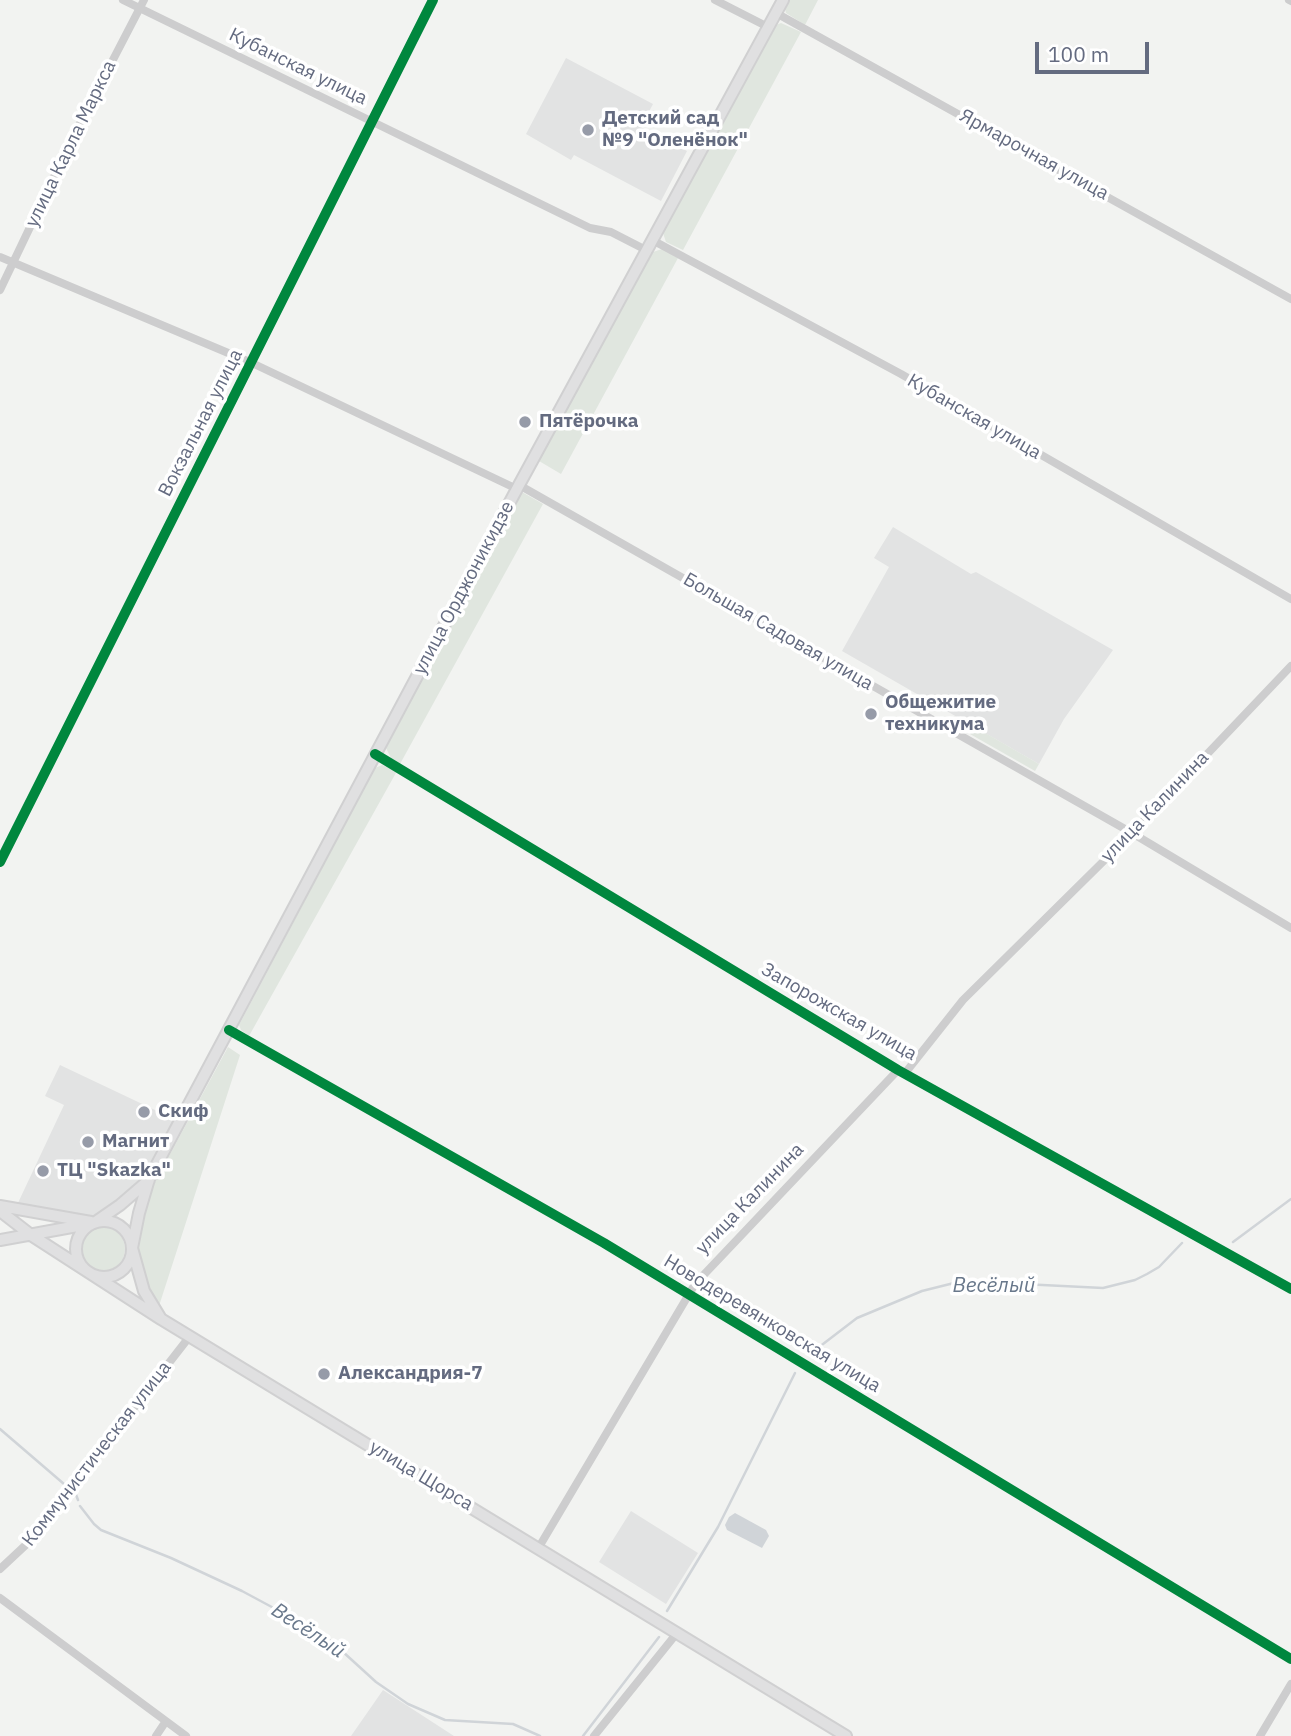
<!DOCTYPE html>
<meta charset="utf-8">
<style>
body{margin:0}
#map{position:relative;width:1291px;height:1736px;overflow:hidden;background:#f2f3f1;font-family:"IBM Plex Sans",sans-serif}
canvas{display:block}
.scale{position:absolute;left:1035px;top:42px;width:114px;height:32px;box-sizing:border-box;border:4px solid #646b80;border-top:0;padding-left:9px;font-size:21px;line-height:24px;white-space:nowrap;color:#646b80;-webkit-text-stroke:5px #fff;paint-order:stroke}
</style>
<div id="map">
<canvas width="1291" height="1736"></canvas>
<div class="scale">100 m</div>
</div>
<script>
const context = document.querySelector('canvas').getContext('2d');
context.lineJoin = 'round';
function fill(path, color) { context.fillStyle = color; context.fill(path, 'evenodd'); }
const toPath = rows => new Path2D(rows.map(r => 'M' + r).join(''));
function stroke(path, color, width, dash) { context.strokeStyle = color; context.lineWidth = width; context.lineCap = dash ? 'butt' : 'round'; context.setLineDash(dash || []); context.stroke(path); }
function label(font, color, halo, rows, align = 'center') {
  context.font = font + ' "IBM Plex Sans",sans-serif'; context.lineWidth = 7; context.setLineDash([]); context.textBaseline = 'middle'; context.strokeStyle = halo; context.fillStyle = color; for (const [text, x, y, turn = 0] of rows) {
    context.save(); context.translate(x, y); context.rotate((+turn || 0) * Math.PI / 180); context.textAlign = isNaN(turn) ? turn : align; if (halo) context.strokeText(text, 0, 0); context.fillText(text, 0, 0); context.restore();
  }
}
fill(toPath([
 [566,58,653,104,641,127,687,151,661,201,574,155,571,160,526,134],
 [893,527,971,574,976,572,1113,650,1064,719,1039,764,842,651,889,567,874,558],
 [60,1065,174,1119,141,1179,117,1202,91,1220,17,1205,64,1105,45,1096],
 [631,1511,698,1553,666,1604,599,1562],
 [383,1690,454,1736,351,1736]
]), '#e2e3e3');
fill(toPath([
 [789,0,818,0,805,25,786,13,785,9],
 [781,23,801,32,683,250,666,242,663,233,776,25],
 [662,249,678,258,561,474,539,461,653,252],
 [522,492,543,504,400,764,391,758,386,748],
 [975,727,1039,764,1035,771,970,734],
 [382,765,397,771,249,1036,241,1030,239,1025,375,768],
 [228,1047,240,1055,158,1309,153,1302,140,1266,138,1248,145,1204,155,1182],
 '81 1249a22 22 0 1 1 44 0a22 22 0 1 1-44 0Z'
]), '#e0e6df');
fill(toPath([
 [735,1513,766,1530,769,1536,762,1548,727,1530,725,1525,729,1517]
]), '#d0d4d8');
stroke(toPath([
 [1233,1242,1291,1199],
 [810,1354,857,1318,922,1291,962,1281,1103,1288,1135,1280,1147,1274,1159,1267,1182,1243],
 [0,1429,64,1484],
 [75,1492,78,1500],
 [80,1506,94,1524,101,1530,171,1558,242,1591,309,1627,331,1641,376,1682,408,1704,445,1720,513,1724,540,1736],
 [667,1611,718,1527,795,1373],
 [583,1736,659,1637]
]), '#d0d4d8', 2.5);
const secondary = toPath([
 [0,1206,91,1222],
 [0,1211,31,1235,161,1319,846,1736],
 '76 1249a28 28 0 1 1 56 0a28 28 0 1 1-56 0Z',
 [0,1240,94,1223,120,1205,149,1180],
 [161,1319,144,1291,132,1248,139,1213,149,1179,519,485,783,0]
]);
stroke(secondary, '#d0d0d1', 14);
stroke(toPath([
 [123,0,590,228,611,232,648,251],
 [715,0,768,27],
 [1289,0,1291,1],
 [776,13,1291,299],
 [654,241,901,374,1291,599],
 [0,257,252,363,517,489],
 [0,290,74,135,144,0],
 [519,485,1132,833,1291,928],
 [375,754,898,1070,1291,1289],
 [0,862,433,0],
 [229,1030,604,1243,1291,1659],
 [906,1072,963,1000,1132,833,1291,666],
 [539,1547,695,1284,898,1070],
 [0,1569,30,1541,190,1336],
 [0,1598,186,1736],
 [156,1736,166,1721],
 [594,1736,677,1633],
 [1260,1736,1291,1684]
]), '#cdcdce', 8);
stroke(secondary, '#e0e0e1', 10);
stroke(toPath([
 [375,754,898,1070,1291,1289],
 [0,862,433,0],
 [229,1030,604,1243,1291,1659]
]), '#00873e', 10);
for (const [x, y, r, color] of [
 [588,130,7,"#969ba8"],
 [525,422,7,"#969ba8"],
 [871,714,7,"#969ba8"],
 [144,1112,7,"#969ba8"],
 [88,1142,7,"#969ba8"],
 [43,1171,7,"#969ba8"],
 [324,1374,7,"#969ba8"]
]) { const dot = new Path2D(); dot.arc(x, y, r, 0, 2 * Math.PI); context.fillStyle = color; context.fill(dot); stroke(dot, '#fff', 2.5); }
label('19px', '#646b80', '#fff', [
 ["Кубанская улица",298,67,26],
 ["улица Карла Маркса",71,144,-64],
 ["Ярмарочная улица",1034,155,29],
 ["Кубанская улица",974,417,30],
 ["Вокзальная улица",201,423,-63],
 ["улица Орджоникидзе",464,588,-62],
 ["Большая Садовая улица",778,632,30],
 ["улица Калинина",1155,807,-46],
 ["Запорожская улица",839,1012,30],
 ["улица Калинина",750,1199,-46],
 ["Новодеревянковская улица",772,1324,31],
 ["Коммунистическая улица",97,1454,-52],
 ["улица Щорса",421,1476,31]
]);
label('bold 19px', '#646b80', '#fff', [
 ["Детский сад",602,119],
 ["№9 \"Оленёнок\"",602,141],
 ["Пятёрочка",539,422],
 ["Общежитие",885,703],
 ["техникума",885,725],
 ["Скиф",158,1112],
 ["Магнит",102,1142],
 ["ТЦ \"Skazka\"",57,1171],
 ["Александрия-7",338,1374]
], 'left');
label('italic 21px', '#69788b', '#fff', [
 ["Весёлый",994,1286],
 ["Весёлый",308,1631,33]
]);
</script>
